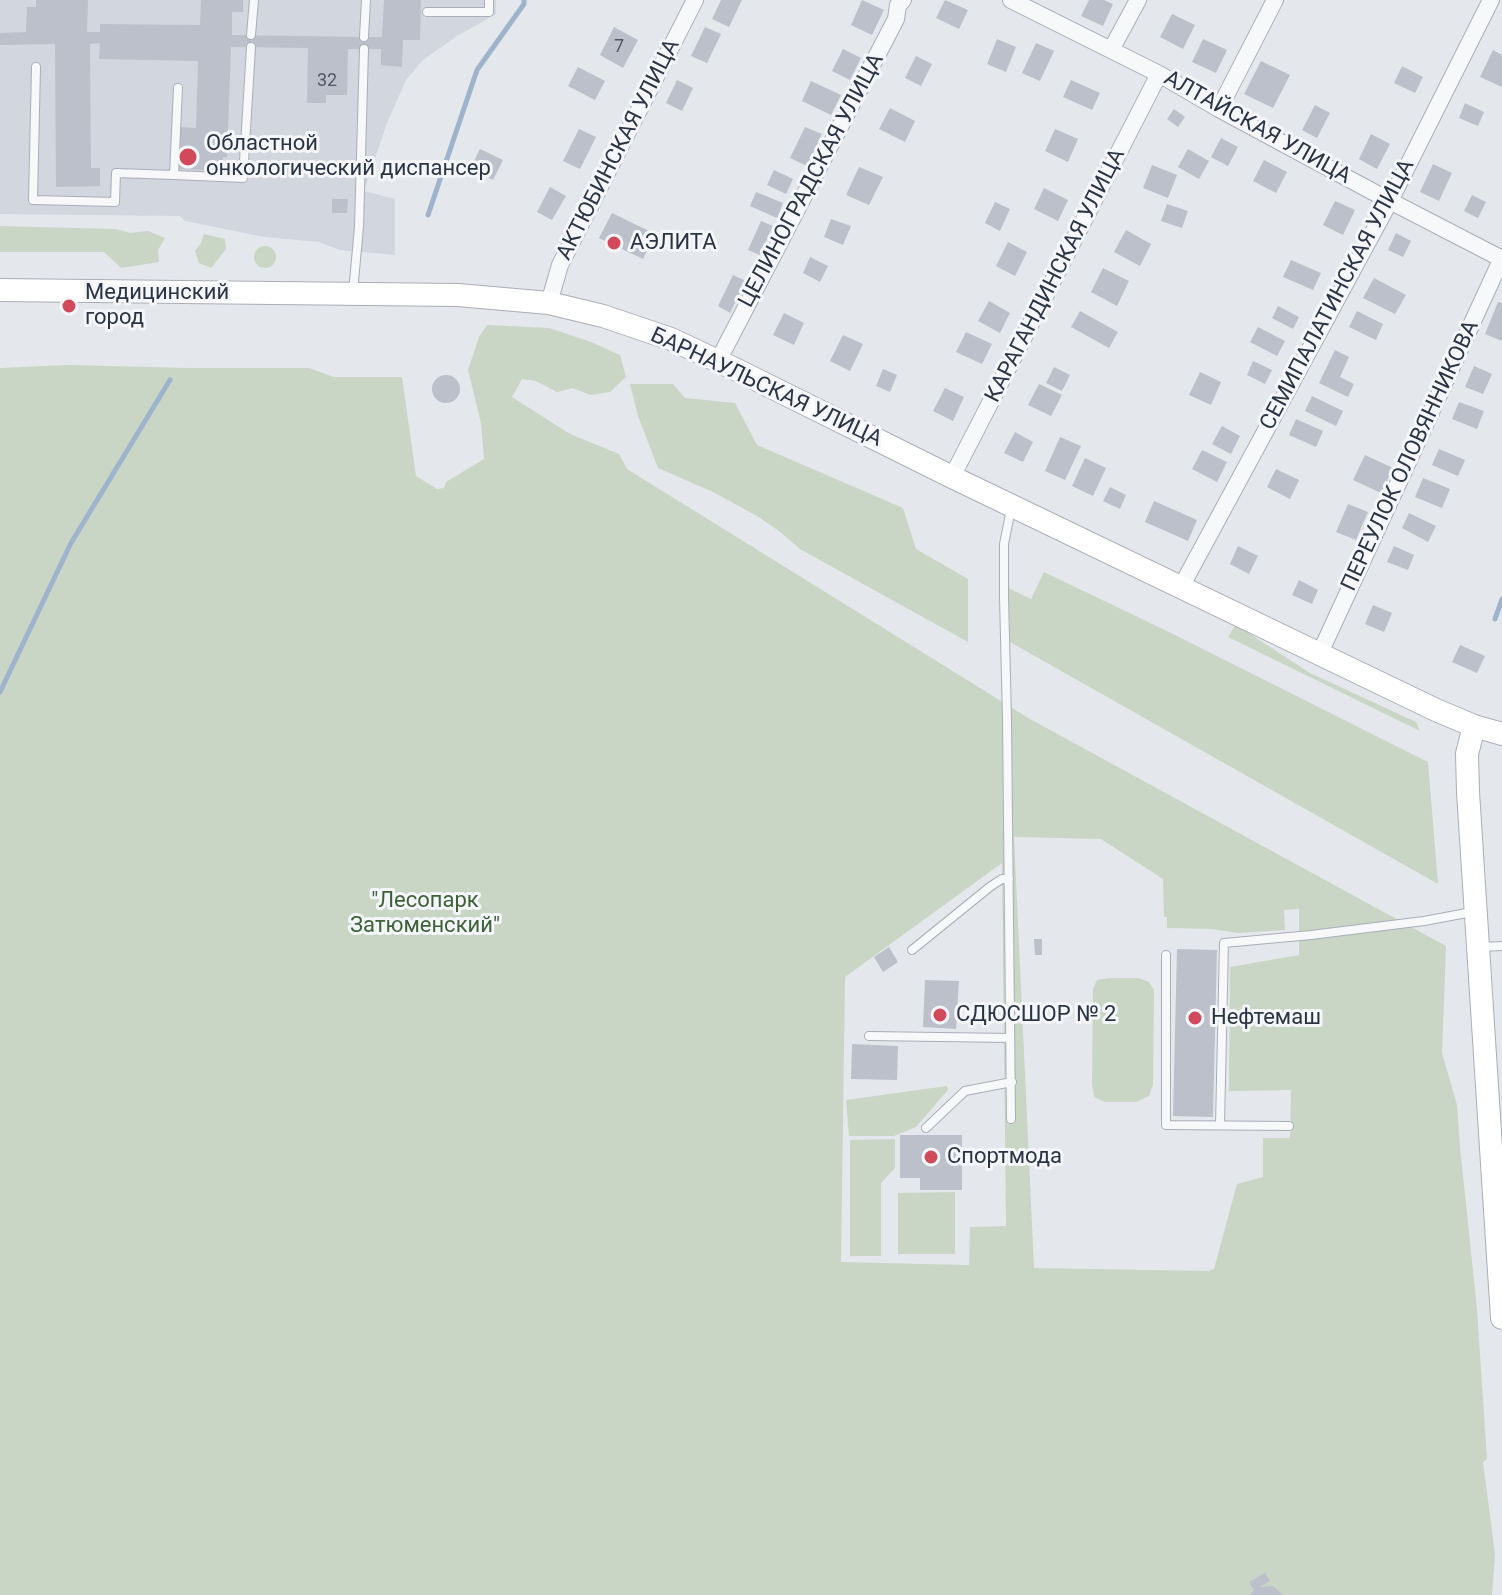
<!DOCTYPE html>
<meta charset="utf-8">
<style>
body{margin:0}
canvas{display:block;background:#e4e7ec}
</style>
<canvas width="1502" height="1595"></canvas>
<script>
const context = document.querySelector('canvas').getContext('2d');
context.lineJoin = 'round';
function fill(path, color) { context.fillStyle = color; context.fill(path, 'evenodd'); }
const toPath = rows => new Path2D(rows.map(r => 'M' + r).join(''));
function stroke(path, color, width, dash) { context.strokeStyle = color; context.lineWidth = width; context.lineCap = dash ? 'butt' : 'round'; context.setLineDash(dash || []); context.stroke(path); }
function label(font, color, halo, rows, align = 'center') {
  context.font = font + ' Roboto,sans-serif'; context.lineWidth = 6; context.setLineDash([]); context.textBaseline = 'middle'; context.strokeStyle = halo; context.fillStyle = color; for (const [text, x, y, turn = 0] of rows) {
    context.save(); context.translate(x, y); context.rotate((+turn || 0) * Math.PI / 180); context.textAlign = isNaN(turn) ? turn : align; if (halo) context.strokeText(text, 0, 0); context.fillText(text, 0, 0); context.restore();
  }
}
fill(toPath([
 [0,0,496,0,496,14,457,36,423,60,406,80,387,123,364,191,395,199,395,255,340,250,319,242,264,237,185,221,180,216,0,214]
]), '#d2d6de');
fill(toPath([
 [0,226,116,229,130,233,148,231,165,238,158,250,159,262,121,268,104,252,0,252],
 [204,234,225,239,226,249,211,268,199,263,195,251,201,243],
 '254 257a11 11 0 1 1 22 0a11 11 0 1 1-22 0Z',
 [487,325,549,328,591,342,620,355,626,377,610,392,590,395,573,388,557,392,536,381,522,379,512,397,570,434,619,454,627,469,1030,719,1446,946,1442,1053,1457,1105,1460,1147,1477,1309,1487,1459,1483,1462,1495,1554,1492,1595,0,1595,0,368,67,365,191,368,309,368,334,377,402,377,416,476,437,489,444,488,446,482,484,459,481,423,468,370,479,337],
 [1014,837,1101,839,1163,879,1164,917,1167,917,1167,928,1212,929,1238,933,1285,930,1284,910,1299,909,1299,955,1230,967,1229,1091,1291,1090,1290,1138,1263,1138,1263,1177,1237,1184,1214,1269,1209,1271,1034,1268],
 [1002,863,1006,1226,970,1227,969,1265,841,1262,845,977],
 [630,384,673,384,685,398,735,403,757,445,903,508,916,549,968,579,968,642,800,549,779,531,757,516,713,492,658,468,638,416],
 [1044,572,1169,632,1428,762,1438,884,1010,642,1008,588,1031,599],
 [1235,626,1247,632,1310,673,1416,722,1420,731,1228,637],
 [1109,978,1138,978,1149,982,1154,990,1153,1085,1149,1096,1136,1102,1105,1102,1094,1097,1092,1084,1093,989,1097,980],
 [947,1086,948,1090,916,1127,894,1136,849,1136,846,1100],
 [895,1139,895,1168,881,1183,881,1256,850,1256,850,1140],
 [955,1192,955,1254,898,1254,898,1193]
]), '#c9d6c5');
stroke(toPath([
 [428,215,477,70,524,4,524,0],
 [1495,619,1502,599],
 [0,692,71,543,170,380]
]), '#9fb4cc', 5);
fill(toPath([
 [36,0,88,0,87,32,100,32,100,24,200,25,201,0,243,0,243,12,232,12,232,35,364,37,382,37,384,0,421,0,420,40,403,40,402,67,381,65,381,49,348,49,347,95,326,95,326,103,307,103,308,48,231,47,227,157,223,157,223,171,179,169,180,127,196,128,198,61,99,59,100,43,90,44,91,168,100,168,100,186,56,187,55,44,0,45,0,33,26,32,27,7,36,7],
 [721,0,742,0,729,27,712,19],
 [862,0,884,10,872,35,851,25],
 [945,0,968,10,959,29,936,18],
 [1089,0,1104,0,1113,4,1103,26,1081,16],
 [1172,14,1195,25,1183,49,1160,37],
 [614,27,638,40,623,68,600,55],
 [705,27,721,34,707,63,691,56],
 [997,39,1016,47,1006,72,987,64],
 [1203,39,1227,50,1216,73,1192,62],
 [1036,43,1054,51,1040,81,1022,73],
 [843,49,861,58,850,80,832,71],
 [1493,50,1502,55,1502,87,1480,77],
 [916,56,932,64,921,86,905,78],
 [1261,61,1290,75,1273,108,1244,94],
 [1402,66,1423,77,1415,93,1394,83],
 [578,67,605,81,595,100,568,86],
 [677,80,693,88,682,111,666,103],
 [1071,80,1100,93,1092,110,1063,97],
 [811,81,841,95,831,115,802,101],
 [1465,103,1484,112,1478,126,1459,118],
 [1315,105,1330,113,1317,138,1302,130],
 [890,108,915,121,905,142,879,129],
 [1174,109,1185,117,1178,127,1167,119],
 [805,127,822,134,807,166,790,158],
 [579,129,596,137,580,169,563,161],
 [1055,129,1078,139,1068,162,1045,151],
 [1371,134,1390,144,1377,169,1359,159],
 [1221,138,1238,147,1228,166,1211,157],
 [480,149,503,160,493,180,470,169],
 [1188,149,1209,161,1199,179,1178,167],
 [1264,160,1287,172,1276,193,1253,181],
 [1433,164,1452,173,1439,201,1420,192],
 [1152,165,1177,175,1168,198,1143,188],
 [859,167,883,177,869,205,846,195],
 [774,170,793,179,786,194,767,185],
 [550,187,566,196,552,220,537,212],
 [1044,188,1068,200,1058,221,1034,209],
 [756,192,783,203,777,218,750,206],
 [1472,195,1486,202,1478,218,1464,211],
 [332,199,348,199,347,213,332,213],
 [1335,201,1355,210,1343,235,1323,225],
 [995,202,1010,209,1000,231,985,223],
 [1167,204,1188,211,1182,228,1161,221],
 [612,213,655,234,643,259,599,238],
 [831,219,851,226,843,245,824,237],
 [761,221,773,226,760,255,748,250],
 [1126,230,1151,244,1140,266,1114,252],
 [1396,233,1411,241,1403,257,1388,250],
 [1008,242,1027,252,1015,276,996,266],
 [810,257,828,266,820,282,803,273],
 [1291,260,1321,273,1313,290,1283,277],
 [1103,268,1129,281,1117,306,1091,292],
 [733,275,746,281,730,313,718,306],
 [1374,278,1406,295,1395,314,1363,298],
 [989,301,1010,313,1000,333,978,321],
 [1498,302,1502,303,1502,341,1485,334],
 [1278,306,1299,317,1293,329,1272,318],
 [1080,311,1118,332,1109,348,1071,327],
 [1357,311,1383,324,1376,340,1349,327],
 [784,313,804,323,794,345,773,335],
 [1258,327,1285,341,1277,356,1250,342],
 [966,332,992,344,982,364,956,352],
 [843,335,863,344,850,371,830,361],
 [1335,350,1349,357,1340,377,1354,384,1348,397,1319,383],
 [1253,361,1272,370,1265,384,1247,375],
 [1474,366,1492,374,1483,394,1465,387],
 [1054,367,1070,375,1062,391,1046,383],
 [883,369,897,375,890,392,876,386],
 [1200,372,1221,382,1211,405,1189,395],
 '432 389a14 14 0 1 1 28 0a14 14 0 1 1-28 0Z',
 [1039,384,1062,395,1051,416,1028,405],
 [945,388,964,397,953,421,933,411],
 [1312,396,1343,411,1336,426,1305,411],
 [1459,402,1484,411,1477,429,1452,419],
 [1296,419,1323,431,1316,447,1289,435],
 [1222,426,1240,436,1231,454,1212,444],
 [1015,432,1033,442,1023,462,1004,453],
 [1060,437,1081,446,1065,480,1045,471],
 [1439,449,1465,460,1458,476,1432,465],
 [1202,450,1227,462,1217,482,1192,469],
 [1365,455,1393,468,1381,493,1353,480],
 [1085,458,1106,468,1093,496,1072,486],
 [1276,469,1299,480,1290,499,1267,487],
 [1423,478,1450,489,1442,508,1415,497],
 [1110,487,1126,495,1120,509,1103,501],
 [1154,501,1197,520,1188,541,1145,522],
 [1348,504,1368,512,1356,540,1336,532],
 [1409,513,1436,526,1428,542,1402,528],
 [1238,546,1258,556,1249,574,1230,564],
 [1394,546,1414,555,1408,570,1387,562],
 [1299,580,1318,590,1312,604,1292,595],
 [1373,605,1392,613,1384,632,1365,624],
 [1460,645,1485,656,1477,673,1452,662],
 [1034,939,1042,939,1042,955,1035,955],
 [889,947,898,962,883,972,874,957],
 [1177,949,1217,950,1213,1117,1173,1116],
 [925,980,959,981,956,1029,923,1027],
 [852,1044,898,1046,897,1080,851,1079],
 [900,1135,962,1135,962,1190,920,1190,920,1178,900,1178],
 [1265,1573,1270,1581,1260,1587,1273,1586,1283,1595,1250,1595,1254,1590,1249,1582]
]), '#bbc0ca');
const lane = toPath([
 [427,12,489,12,489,0],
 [251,35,254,0],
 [364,37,366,0],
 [36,67,33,200,115,202,116,173,174,175],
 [178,88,174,175,243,178,251,47],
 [353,292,359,227,364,49],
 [1011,509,1004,544,1004,597,1007,719,1011,1119],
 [1479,947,1502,946],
 [912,950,991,886,1002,879,1009,879],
 [1166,955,1166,1125,1289,1126],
 [869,1036,1010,1038],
 [1220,1125,1224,943,1311,935,1424,921,1472,912],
 [926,1128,965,1091,1012,1082]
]);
const street = toPath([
 [1011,0,1159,74,1219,109,1390,201,1502,259],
 [1111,50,1138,0],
 [1219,109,1275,0],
 [549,303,560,265,695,0],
 [718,361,896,19,898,5,903,0],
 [952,477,1159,74],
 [1181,587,1390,201,1491,0],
 [1320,653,1502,258]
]);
const secondary = toPath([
 [0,290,458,295,549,303,603,316,671,339,739,371,952,477,1436,710,1474,726,1502,734],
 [1474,726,1467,754,1468,792,1502,1318]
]);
stroke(lane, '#a9aeb7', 10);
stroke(street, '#a9aeb7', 18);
stroke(secondary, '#a9aeb7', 24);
stroke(lane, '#f7f8fa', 8);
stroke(street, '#f7f8fa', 16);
stroke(secondary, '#fff', 22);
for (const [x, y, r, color] of [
 [188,157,10,"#d1495b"],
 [614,243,8,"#d1495b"],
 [69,306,8,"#d1495b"],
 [940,1015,8,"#d1495b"],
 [1195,1018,8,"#d1495b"],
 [931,1157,8,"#d1495b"]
]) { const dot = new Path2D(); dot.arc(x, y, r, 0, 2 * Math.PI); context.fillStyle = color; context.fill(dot); stroke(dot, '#f4f6f9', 3); }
label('18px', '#4f5766', null, [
 ["7",619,47],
 ["32",327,81]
]);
label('22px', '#2b3445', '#f4f6f9', [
 ["АЛТАЙСКАЯ УЛИЦА",1257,128,29],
 ["АКТЮБИНСКАЯ УЛИЦА",619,150,-63],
 ["ЦЕЛИНОГРАДСКАЯ УЛИЦА",812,181,-62],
 ["КАРАГАНДИНСКАЯ УЛИЦА",1056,276,-63],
 ["СЕМИПАЛАТИНСКАЯ УЛИЦА",1338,295,-62],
 ["БАРНАУЛЬСКАЯ УЛИЦА",766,388,25],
 ["ПЕРЕУЛОК ОЛОВЯННИКОВА",1411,456,-65]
]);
label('22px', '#2b3445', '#f4f6f9', [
 ["Областной",206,144],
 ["онкологический диспансер",206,169],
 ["АЭЛИТА",630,243],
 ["Медицинский",85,293],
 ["город",85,318],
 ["СДЮСШОР № 2",956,1015],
 ["Нефтемаш",1211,1018],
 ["Спортмода",947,1157]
], 'left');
label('22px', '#3f6138', '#f4f6f9', [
 ["\"Лесопарк",425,901],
 ["Затюменский\"",425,926]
]);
</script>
